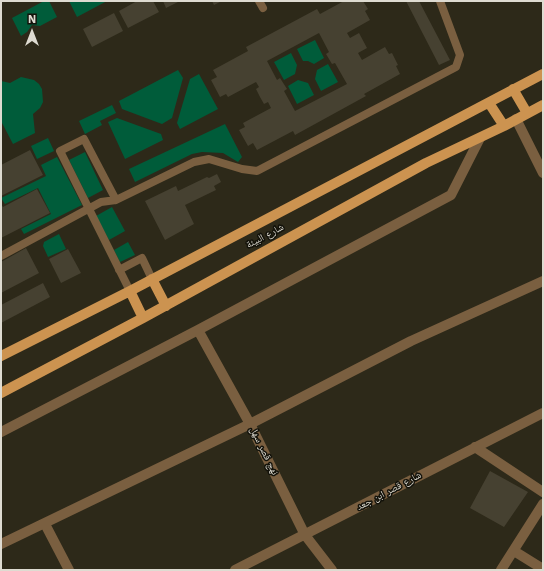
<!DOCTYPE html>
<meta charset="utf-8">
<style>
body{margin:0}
#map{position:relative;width:544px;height:571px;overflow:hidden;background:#2d2919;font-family:"Work Sans",sans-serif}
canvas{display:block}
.frame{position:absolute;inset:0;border:2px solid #dedbd1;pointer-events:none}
.north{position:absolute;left:12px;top:12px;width:40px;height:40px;-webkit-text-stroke:3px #13120a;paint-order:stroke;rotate:0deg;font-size:11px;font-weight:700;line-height:16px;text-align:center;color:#dedbd1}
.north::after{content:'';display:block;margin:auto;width:14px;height:18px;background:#dedbd1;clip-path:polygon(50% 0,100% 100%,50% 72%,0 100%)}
</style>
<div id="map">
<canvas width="544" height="571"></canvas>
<div class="frame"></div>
<div class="north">N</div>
</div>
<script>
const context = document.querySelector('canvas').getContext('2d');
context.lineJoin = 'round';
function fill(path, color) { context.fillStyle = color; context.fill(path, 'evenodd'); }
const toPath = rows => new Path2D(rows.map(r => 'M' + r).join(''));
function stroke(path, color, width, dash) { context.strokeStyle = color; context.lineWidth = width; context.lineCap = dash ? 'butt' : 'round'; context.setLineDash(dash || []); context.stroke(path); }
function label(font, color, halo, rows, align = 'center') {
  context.font = font + ' "Work Sans","Noto Naskh Arabic",sans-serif'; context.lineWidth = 3; context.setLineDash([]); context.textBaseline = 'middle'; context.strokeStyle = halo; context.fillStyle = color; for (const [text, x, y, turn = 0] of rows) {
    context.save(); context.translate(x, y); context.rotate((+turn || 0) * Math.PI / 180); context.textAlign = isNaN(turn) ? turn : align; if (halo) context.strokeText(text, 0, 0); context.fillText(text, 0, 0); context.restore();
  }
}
fill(toPath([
 [44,1,49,1,57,17,40,26,32,25,27,32,21,36,12,18],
 [69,1,107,1,77,17],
 [315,40,324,58,314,64,308,61,303,61,297,49],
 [291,53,297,65,295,74,284,80,274,62],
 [328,64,338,82,321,91,315,79,317,70],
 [178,70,183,78,172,118,162,124,122,109,119,101],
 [199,74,218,109,180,129,177,123,190,79],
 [21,77,34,80,39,84,42,89,43,102,40,108,33,114,35,133,13,144,1,121,1,81,10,83],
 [298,80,308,83,314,95,297,104,288,86],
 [112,105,116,113,100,121,102,125,85,134,79,121],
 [117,118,161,134,163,140,125,159,108,122],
 [225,124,242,157,238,162,223,153,202,152,192,154,135,182,129,169],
 [48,138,54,151,37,159,31,146],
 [85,152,103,190,88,198,69,160],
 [57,157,82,205,24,234,21,229,51,214,38,188,5,204,1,198,46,176,41,165],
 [112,207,125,231,109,240,96,216],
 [59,234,66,249,48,257,43,246,44,242],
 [128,242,135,255,120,262,114,250]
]), '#005c3a');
fill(toPath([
 [137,1,153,1,159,12,128,28,119,11],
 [163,1,180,1,166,8],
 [212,1,222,1,214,5],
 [344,1,363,1,368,9,365,11,370,20,347,33,350,38,359,33,367,48,358,53,362,60,385,47,389,54,392,53,398,65,396,66,400,74,364,94,366,96,295,135,293,131,257,150,253,143,248,146,239,130,245,127,243,123,271,108,268,102,264,104,260,97,256,89,259,87,256,82,228,97,226,94,220,97,211,80,217,77,213,70,248,51,246,47,317,9,320,14],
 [319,33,329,52,326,54,332,64,335,63,347,84,295,111,284,91,287,89,280,78,277,80,267,61],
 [406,1,419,1,450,60,439,65],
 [114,13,123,31,92,47,83,29],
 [30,150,43,175,1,196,1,165],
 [217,174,221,182,214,186,216,190,185,205,194,224,165,240,145,201,176,186,178,191,207,177,209,178],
 [37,189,50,213,1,238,1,204,3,207],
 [26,248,39,273,1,293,1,262],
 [68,249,81,273,61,283,49,259],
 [43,283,50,297,1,323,1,305],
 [490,471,528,492,504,527,470,508]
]), '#464131');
stroke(toPath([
 [259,1,263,8],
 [116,200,84,139,60,151,130,291],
 [1,256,101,202,116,200,194,162,209,159,242,169,257,171,456,67,460,55,440,1],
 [119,270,142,258,152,279]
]), '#7a5f40', 8);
stroke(toPath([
 [516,119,543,173],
 [198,330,250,424,305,535,332,570],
 [1,432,198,330,451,195,480,138],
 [475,447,543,492],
 [45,524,69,570],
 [1,544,250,424,411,341,543,281],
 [514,551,543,569],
 [235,570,543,413],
 [501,570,543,504]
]), '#7a5f40', 10);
stroke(toPath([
 [513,89,527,113],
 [489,103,504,126],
 [152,279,166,306],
 [130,291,143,318],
 [1,356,130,291,543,74],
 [1,393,143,318,426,163,504,126,543,105]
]), '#cc9350', 10);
label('10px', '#dedbd1', '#13120a', [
 ["شارع البيئة",265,236,-28],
 ["نهج قصر سهل",264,451,64],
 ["شارع قصر ابن جعد",389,491,-28]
]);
</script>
